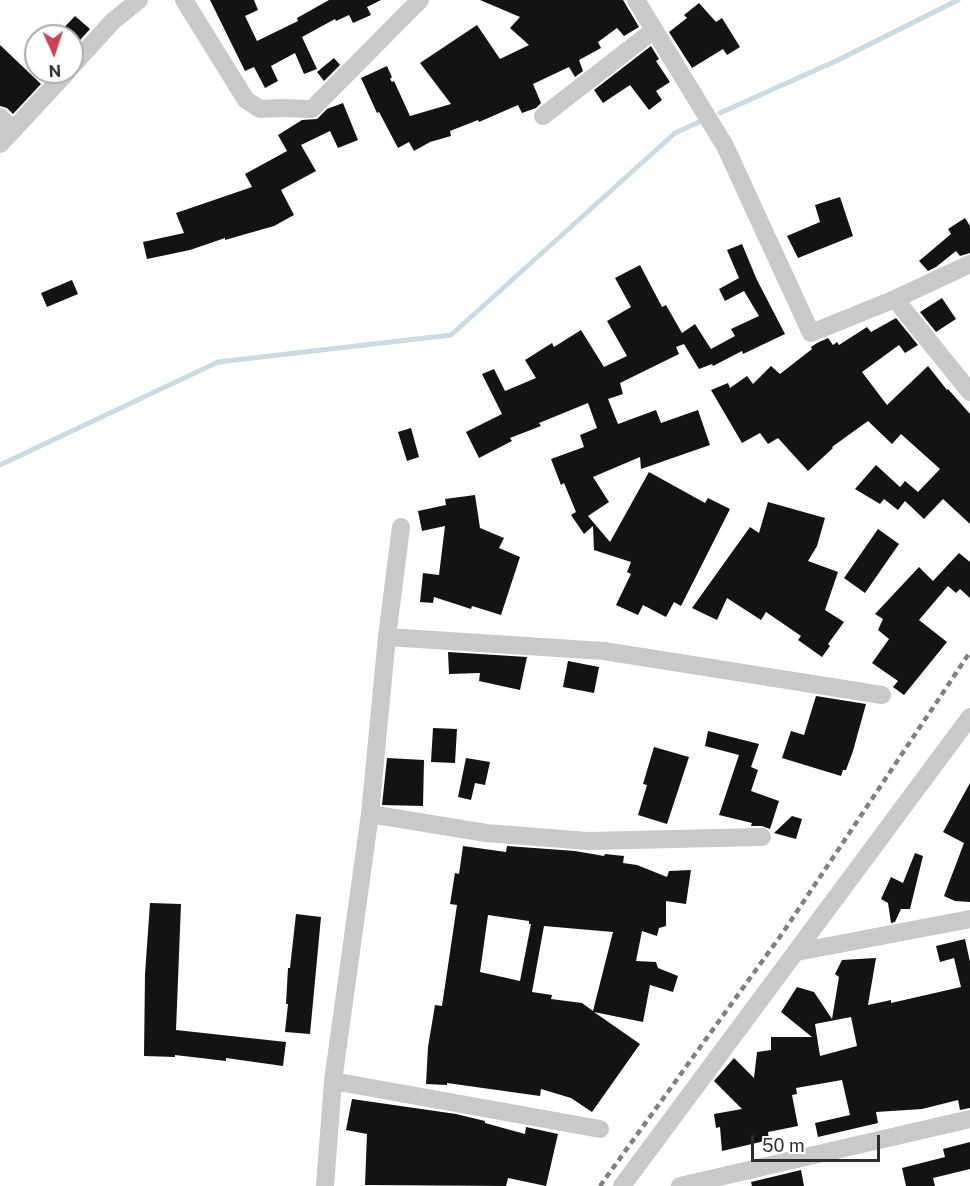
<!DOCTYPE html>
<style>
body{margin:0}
#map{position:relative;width:970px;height:1186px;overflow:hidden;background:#fff;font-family:"Public Sans",sans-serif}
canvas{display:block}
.north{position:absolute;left:24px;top:24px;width:60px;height:60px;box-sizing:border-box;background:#fff;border:2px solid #ababab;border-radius:50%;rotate:177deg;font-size:16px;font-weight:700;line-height:24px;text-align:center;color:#2c2c2c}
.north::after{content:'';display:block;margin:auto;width:21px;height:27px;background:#cf4152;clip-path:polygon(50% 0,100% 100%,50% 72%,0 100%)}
.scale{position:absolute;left:751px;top:1135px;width:129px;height:27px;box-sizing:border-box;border:3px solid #2c2c2c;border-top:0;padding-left:8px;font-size:18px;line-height:21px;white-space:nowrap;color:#2c2c2c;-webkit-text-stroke:4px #fff;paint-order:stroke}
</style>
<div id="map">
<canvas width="970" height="1186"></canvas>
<div class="north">N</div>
<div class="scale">50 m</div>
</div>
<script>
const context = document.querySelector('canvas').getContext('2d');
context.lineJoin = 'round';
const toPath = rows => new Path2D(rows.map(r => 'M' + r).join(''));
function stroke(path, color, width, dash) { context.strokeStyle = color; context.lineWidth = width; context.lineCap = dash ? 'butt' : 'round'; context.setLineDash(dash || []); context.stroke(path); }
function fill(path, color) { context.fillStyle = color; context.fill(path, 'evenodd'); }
stroke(toPath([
 [720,113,836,61,958,0],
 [0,465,218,362,451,335,675,133,699,122]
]), '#c9dce6', 5);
fill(toPath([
 [210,0,254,0,258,10,245,16,257,41,298,21,297,18,329,0,381,0,367,7,371,15,353,23,349,15,336,21,335,19,302,37,317,69,304,74,295,53,271,66,278,81,265,88,254,67,245,71],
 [480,0,623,0,639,27,624,36,617,28,598,42,601,48,579,60,583,71,575,77,569,67,533,84,541,103,536,108,522,113,518,105,479,122,478,120,450,131,451,136,430,142,414,151,409,142,398,148,379,112,377,113,361,78,387,66,392,77,390,79,392,82,394,81,410,116,451,104,420,63,477,25,500,59,529,45,510,28,520,17],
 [699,3,716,22,722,18,740,47,727,55,723,49,692,68,669,32,687,18,684,15],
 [75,16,90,29,72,49,72,36,56,36],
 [0,45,41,84,13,114,7,108,0,106],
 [651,46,659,59,656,61,670,82,656,91,662,100,649,110,630,85,603,103,594,90],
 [334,58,340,65,324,81,317,72],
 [343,103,358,140,338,148,330,131,301,145,316,171,281,190,294,215,274,226,225,240,225,238,190,250,147,259,143,242,184,233,176,213,252,187,245,174,287,151,278,135,302,120,317,119,327,109],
 [840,197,853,236,798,258,787,236,820,222,815,205],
 [965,218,970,226,970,253,960,256,956,251,936,267,928,271,919,261,951,234,948,229],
 [742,244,757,280,785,334,743,354,742,351,713,366,712,364,699,369,684,344,676,347,679,354,620,383,623,394,608,399,618,424,656,410,661,423,698,410,710,445,641,469,640,457,593,477,609,502,588,516,610,542,649,472,705,503,708,498,730,509,681,606,674,602,666,617,643,605,638,615,616,605,631,574,627,572,631,562,594,550,593,526,584,534,571,515,576,512,564,483,561,485,551,459,584,447,580,435,597,428,588,403,539,423,541,426,510,438,512,441,479,458,466,432,502,414,482,374,494,369,505,391,536,378,525,360,552,343,554,347,581,330,604,367,627,356,607,321,631,307,615,278,640,265,662,307,666,305,682,333,695,324,711,349,735,336,731,329,759,316,744,291,725,301,719,289,739,278,727,250],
 [72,280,78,294,47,307,41,293],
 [942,298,956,319,936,332,920,312],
 [896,318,918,345,905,353,899,345,862,372,887,405,928,366,947,390,948,389,970,414,970,524,943,499,924,519,905,501,898,510,884,499,880,504,855,489,876,465,900,487,905,481,918,492,940,469,901,434,892,444,868,421,832,447,833,448,808,471,778,438,768,444,760,433,742,443,711,390,728,383,730,388,747,376,753,384,771,366,780,374,812,349,811,347,817,343,828,338,833,345,837,342,839,345,867,327,871,332],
 [411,428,419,457,407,461,398,432],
 [475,495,480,528,504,538,499,548,520,557,501,615,472,606,471,609,434,597,433,603,420,602,423,573,439,575,445,526,422,531,418,511,446,505,445,499],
 [768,502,825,518,817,546,808,561,838,572,825,610,844,622,828,644,830,646,822,657,798,640,801,636,766,612,761,620,727,598,717,620,692,608,750,527,759,533],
 [878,529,899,544,865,593,844,578],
 [959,553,970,562,970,598,960,589,956,593,948,586,919,620,947,642,904,695,893,687,898,681,872,663,889,639,878,630,883,619,875,614,919,567,933,581],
 [448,652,527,657,520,690,479,681,480,673,449,674],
 [568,661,599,667,594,693,563,687],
 [816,696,866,704,853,751,846,770,843,770,841,776,782,758,791,731,804,735],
 [433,728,457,729,455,763,431,762],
 [708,731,759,744,751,767,758,770,751,791,779,801,770,829,762,826,751,826,752,823,719,815,739,755,705,746],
 [654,747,689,757,667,824,638,815,647,785,643,784],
 [387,758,424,760,423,806,382,805],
 [466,758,490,762,485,785,475,783,471,800,458,797],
 [970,783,970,902,955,901,944,896,964,843,943,832],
 [792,816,802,819,796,839,774,833],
 [463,846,506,852,507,846,575,851,604,856,605,854,624,856,623,863,637,865,667,877,669,871,691,870,686,904,666,901,666,926,659,928,657,936,642,931,636,961,656,962,658,968,678,976,673,992,650,985,643,1022,594,1012,640,1044,592,1112,571,1098,541,1089,540,1096,447,1083,447,1085,426,1084,428,1047,435,1005,442,1006,457,905,450,904,455,873,459,874],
 [488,915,529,921,529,924,531,924,520,981,480,972],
 [544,926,613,932,593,1011,582,1003,551,999,552,995,532,992],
 [915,853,923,856,910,909,901,909,895,922,891,923,888,903,881,899,891,877,903,883],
 [150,903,181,904,176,1030,286,1042,283,1066,226,1058,226,1061,175,1055,175,1057,144,1056,145,974],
 [296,914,321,917,310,1034,285,1032,288,1004,286,1004,288,968,290,968],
 [965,939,970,962,970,1108,960,1110,958,1100,922,1109,876,1112,878,1123,818,1137,815,1123,850,1115,842,1080,796,1088,797,1094,792,1095,798,1126,768,1132,769,1140,722,1151,720,1127,716,1128,714,1114,742,1109,714,1081,734,1058,754,1078,757,1052,771,1050,771,1037,812,1037,781,1012,797,987,814,992,832,1019,839,977,835,974,842,960,876,958,868,1005,891,1000,891,1003,961,987,954,958,940,962,936,946],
 [851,1017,857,1046,820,1056,815,1024],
 [352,1099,456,1114,485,1121,485,1123,525,1134,526,1127,558,1134,546,1186,508,1178,506,1186,365,1185,367,1134,346,1130],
 [970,1142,970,1169,933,1178,935,1186,906,1186,902,1168,945,1157,943,1149],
 [801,1170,804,1186,752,1186,751,1182]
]), '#131313');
stroke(toPath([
 [184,0,246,100,260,109,280,108,312,109,420,0],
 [636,0,725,146,811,333,895,299,970,264],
 [72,66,113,21,139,0],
 [543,116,654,30],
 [0,117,14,130],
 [0,144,67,72],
 [895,299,970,392],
 [387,637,604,651,882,695],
 [370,814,486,833,588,841,762,837],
 [797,952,970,919],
 [333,1081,600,1129],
 [325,1186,333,1081,370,814,387,637,401,527],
 [622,1186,970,717],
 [680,1186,970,1119]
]), '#c9c9c9', 18);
stroke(toPath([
 [600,1186,784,931,970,652]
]), '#818181', 4.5, [6, 4.5]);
</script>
